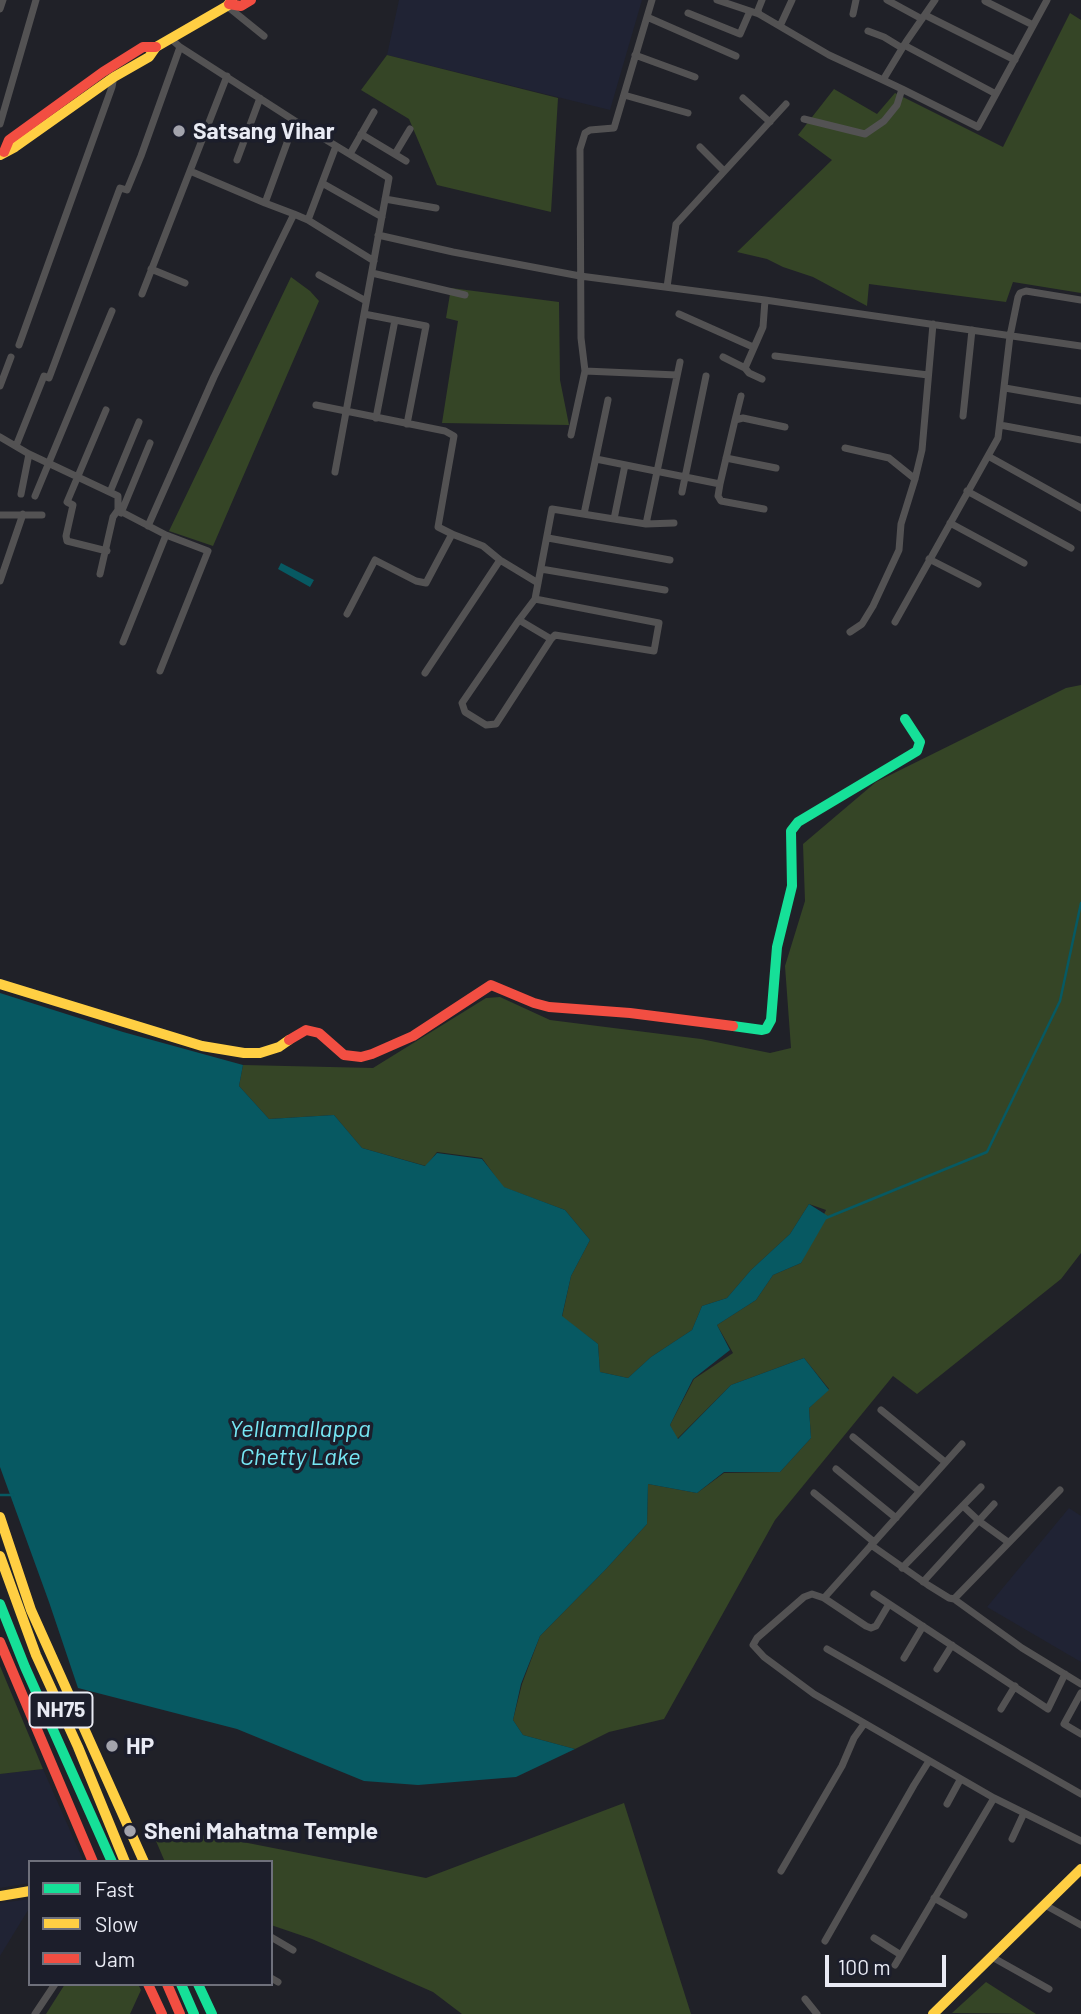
<!DOCTYPE html>
<style>
body{margin:0}
#map{position:relative;width:1081px;height:2014px;overflow:hidden;background:#202128;font-family:Barlow,sans-serif}
canvas{display:block}
.legend{position:absolute;left:28px;top:1860px;width:245px;height:126px;box-sizing:border-box;background:#1c1e2b;border:2px solid #6e707b;margin:0;padding:9px 12px;list-style:none;font-size:21px;color:#e9ebf4}
.legend li{display:flex;align-items:center;gap:14px;height:35px}
.legend b{width:35px;border:2px solid #6e707b}
.scale{position:absolute;left:825px;top:1955px;width:121px;height:32px;box-sizing:border-box;border:4px solid #e9ebf4;border-top:0;padding-left:9px;font-size:21px;line-height:24px;white-space:nowrap;color:#e9ebf4;-webkit-text-stroke:5px #1c1e2b;paint-order:stroke}
</style>
<div id="map">
<canvas width="1081" height="2014"></canvas>
<ul class="legend">
<li><b style="height:9px;background:#16e098"></b>Fast</li>
<li><b style="height:9px;background:#ffcf43"></b>Slow</li>
<li><b style="height:9px;background:#f24e42"></b>Jam</li>
</ul>
<div class="scale">100 m</div>
</div>
<script>
const context = document.querySelector('canvas').getContext('2d');
context.lineJoin = 'round';
function fill(path, color) { context.fillStyle = color; context.fill(path, 'evenodd'); }
const toPath = rows => new Path2D(rows.map(r => 'M' + r).join(''));
function stroke(path, color, width, dash) { context.strokeStyle = color; context.lineWidth = width; context.lineCap = dash ? 'butt' : 'round'; context.setLineDash(dash || []); context.stroke(path); }
function label(font, color, halo, rows, align = 'center') {
  context.font = font + ' Barlow,sans-serif'; context.lineWidth = 7; context.setLineDash([]); context.textBaseline = 'middle'; context.strokeStyle = halo; context.fillStyle = color; for (const [text, x, y, turn = 0] of rows) {
    context.save(); context.translate(x, y); context.rotate((+turn || 0) * Math.PI / 180); context.textAlign = isNaN(turn) ? turn : align; if (halo) context.strokeText(text, 0, 0); context.fillText(text, 0, 0); context.restore();
  }
}
fill(toPath([
 [399,0,642,0,610,110,387,55],
 [1069,1508,1081,1516,1081,1662,987,1607],
 [43,1769,84,1862,30,1862,30,1883,0,1888,0,1774],
 [30,1899,30,1907,0,1956,0,1903]
]), '#202334');
fill(toPath([
 [1070,13,1081,20,1081,293,1013,282,1006,302,869,284,867,306,813,277,783,267,767,259,737,252,832,160,798,135,834,89,877,114,895,93,1003,147],
 [387,55,558,98,551,212,437,185,409,119,361,90],
 [291,277,310,291,319,301,213,546,169,531],
 [451,288,559,302,560,380,569,425,442,423,458,321,446,318],
 [1081,685,1081,1253,1061,1279,917,1394,893,1376,775,1520,664,1719,609,1732,575,1749,523,1735,513,1720,522,1684,540,1636,606,1569,647,1524,648,1484,697,1493,724,1473,780,1472,811,1438,809,1408,829,1389,804,1358,731,1385,677,1439,670,1425,694,1379,733,1353,717,1325,756,1300,773,1275,801,1263,826,1210,809,1204,790,1234,751,1270,727,1298,702,1306,692,1330,651,1357,628,1378,600,1372,598,1344,562,1317,571,1276,590,1240,565,1210,503,1187,482,1158,437,1152,426,1166,362,1148,334,1115,269,1119,239,1086,243,1065,373,1068,486,998,500,997,550,1020,701,1039,770,1053,791,1048,785,966,805,901,803,844,876,782,1066,688],
 [0,1666,43,1769,0,1774],
 [624,1803,691,2014,462,2014,433,1992,312,1939,271,1925,271,1862,165,1862,156,1841,207,1835,426,1878],
 [986,1982,1036,2014,952,2013],
 [65,1984,138,1984,141,1990,130,2014,46,2014]
]), '#354526');
fill(toPath([
 [281,563,314,580,310,587,278,569],
 [0,993,123,1032,243,1065,239,1086,269,1119,334,1115,362,1148,425,1166,437,1153,482,1159,504,1187,565,1210,590,1240,571,1276,562,1316,598,1344,600,1372,628,1378,651,1357,692,1330,702,1306,727,1298,751,1270,790,1234,809,1204,828,1216,801,1263,773,1275,756,1300,717,1325,730,1350,693,1379,670,1425,678,1439,731,1385,804,1358,829,1390,809,1408,811,1438,780,1472,724,1472,697,1493,648,1484,647,1524,606,1569,540,1636,521,1684,513,1720,523,1735,575,1749,516,1777,418,1785,364,1781,237,1729,78,1688,49,1602,0,1467]
]), '#075962');
stroke(toPath([
 [826,1218,987,1152,1060,1001,1081,903],
 [0,1495,13,1495]
]), '#075962', 2.5);
stroke(toPath([
 [717,0,759,14,829,55,883,80,906,42,935,0],
 [887,0,922,19],
 [985,1,1033,25],
 [227,6,264,36],
 [0,9,3,0],
 [688,13,740,34,750,11],
 [759,14,758,10,762,0],
 [853,14,856,0],
 [925,15,1015,60],
 [647,17,736,56],
 [780,26,792,0],
 [868,31,884,37,902,48],
 [170,38,180,47,295,121,389,178,335,472],
 [904,45,996,94],
 [635,55,695,77],
 [902,89,978,127,1047,0],
 [624,95,688,113],
 [743,98,770,122],
 [804,119,865,134,884,121,897,105,902,89,883,80],
 [0,124,36,0],
 [361,134,406,161],
 [700,147,724,171],
 [350,154,374,112],
 [395,154,410,129],
 [237,160,260,98],
 [190,171,265,203],
 [322,183,382,217],
 [385,199,436,208],
 [294,214,308,220,374,261],
 [308,220,336,146],
 [378,235,453,252,580,276,765,300,1081,346],
 [151,269,185,283],
 [372,273,465,295],
 [319,275,366,301],
 [667,287,676,224,786,104],
 [142,294,227,76],
 [364,314,426,326,407,424],
 [679,314,753,347],
 [19,345,112,87,114,76],
 [775,356,928,375],
 [723,357,745,368],
 [585,371,677,375],
 [762,379,749,373,745,368,763,327,765,300],
 [0,386,11,357],
 [1005,388,1081,401],
 [316,405,445,431,454,436,438,527,452,534,426,583,416,581,375,560,347,614],
 [106,410,67,502,73,505,66,536,67,541,107,551],
 [963,416,972,330],
 [376,418,395,320],
 [735,420,741,396],
 [1000,425,1081,440],
 [571,435,585,371,581,338,580,149,585,133,590,130,614,128,652,0],
 [0,437,29,454,118,496,118,510,113,517,100,574],
 [16,446,44,376,49,378,120,188,127,190,141,156,180,47],
 [845,448,889,458,915,479],
 [988,456,1081,508],
 [726,458,776,468],
 [596,459,720,484,718,496,721,501,764,509],
 [720,484,735,420,743,418,785,427],
 [967,491,1071,548],
 [110,492,139,422],
 [682,492,706,376],
 [21,494,29,454],
 [35,496,112,311],
 [118,510,166,535,208,551,160,671],
 [121,513,150,443],
 [584,514,608,400],
 [0,515,42,515],
 [614,519,646,524,674,523],
 [950,523,1024,563],
 [646,524,680,362],
 [148,526,214,377,294,214,265,203,295,121],
 [452,534,483,546,500,560,538,583],
 [548,538,670,560],
 [929,559,978,584],
 [541,569,665,590],
 [0,581,23,514],
 [535,599,659,623,654,651,555,635,551,639,496,724,486,725,465,712,462,703,519,620,551,639],
 [519,620,535,599,552,509,614,519,625,465],
 [895,622,998,438,1010,336,1018,297,1020,293,1026,291,1081,300],
 [850,632,862,624,873,606,899,550,901,524,915,479,922,450,933,324],
 [123,642,166,535],
 [425,673,500,560],
 [881,1410,945,1462],
 [853,1437,919,1491],
 [836,1469,896,1518],
 [814,1493,874,1542],
 [963,1506,979,1521,1008,1542],
 [871,1545,928,1585,949,1598,954,1599,1022,1648,1081,1684],
 [902,1568,981,1487],
 [923,1582,994,1504],
 [874,1594,1048,1709,1065,1674],
 [824,1598,962,1444],
 [954,1599,1060,1490],
 [889,1604,876,1626,871,1628,866,1626,824,1598,812,1594,804,1597,757,1638,753,1645,764,1657,814,1694,994,1798,1081,1841],
 [827,1649,1081,1794],
 [904,1658,923,1626],
 [937,1669,952,1645],
 [1081,1693,1064,1724,1081,1734],
 [1001,1709,1015,1686],
 [947,1804,960,1780],
 [1012,1839,1024,1813],
 [781,1871,842,1766,854,1738,864,1724],
 [934,1898,964,1915],
 [1045,1905,1081,1925],
 [271,1937,293,1950],
 [874,1938,901,1955],
 [825,1941,914,1785,929,1761],
 [992,1957,1049,1989],
 [895,1965,994,1798],
 [271,1978,278,1982],
 [805,1999,817,2014],
 [35,2014,55,1984]
]), '#535253', 7);
stroke(toPath([
 [733,1026,762,1030,766,1029,771,1020,777,947,792,886,791,831,798,822,917,751,920,742,905,719],
 [0,1604,25,1667,112,1862],
 [181,1984,194,2014],
 [198,1984,212,2014]
]), '#16e098', 10);
stroke(toPath([
 [0,155,15,147,114,77,149,57,156,47,227,6,232,0],
 [0,984,202,1046,244,1053,260,1053,279,1047,289,1040],
 [0,1517,31,1610,144,1862],
 [0,1556,36,1655,78,1747,125,1862],
 [0,1896,30,1891],
 [933,2014,1081,1869]
]), '#ffcf43', 10);
stroke(toPath([
 [229,4,241,6,251,0],
 [4,152,9,140,103,72,143,47,156,47],
 [289,1040,306,1030,319,1033,344,1055,361,1057,372,1054,413,1036,491,985,534,1003,549,1007,630,1013,733,1026],
 [0,1642,93,1862],
 [148,1984,162,2014],
 [167,1984,180,2014]
]), '#f24e42', 10);
for (const [x, y, r, color] of [
 [179,131,7,"#a3a4ad"],
 [112,1746,7,"#a3a4ad"],
 [130,1831,7,"#a3a4ad"]
]) { const dot = new Path2D(); dot.arc(x, y, r, 0, 2 * Math.PI); context.fillStyle = color; context.fill(dot); stroke(dot, '#1c1e2b', 2.5); }
for (const [x, y, w] of [
 [61,1710,63]
]) { const box = new Path2D(); box.roundRect(x - w / 2, y - 17.5, w, 35, 5); context.fillStyle = '#1c1e2b'; context.fill(box); stroke(box, '#e9ebf4', 2); }
label('bold 21px', '#e9ebf4', null, [
 ["NH75",61,1710]
]);
label('bold 23px', '#e9ebf4', '#1c1e2b', [
 ["Satsang Vihar",193,131],
 ["HP",126,1746],
 ["Sheni Mahatma Temple",144,1831]
], 'left');
label('italic 24px', '#76e7f4', '#1c1e2b', [
 ["Yellamallappa",300,1429],
 ["Chetty Lake",300,1457]
]);
</script>
